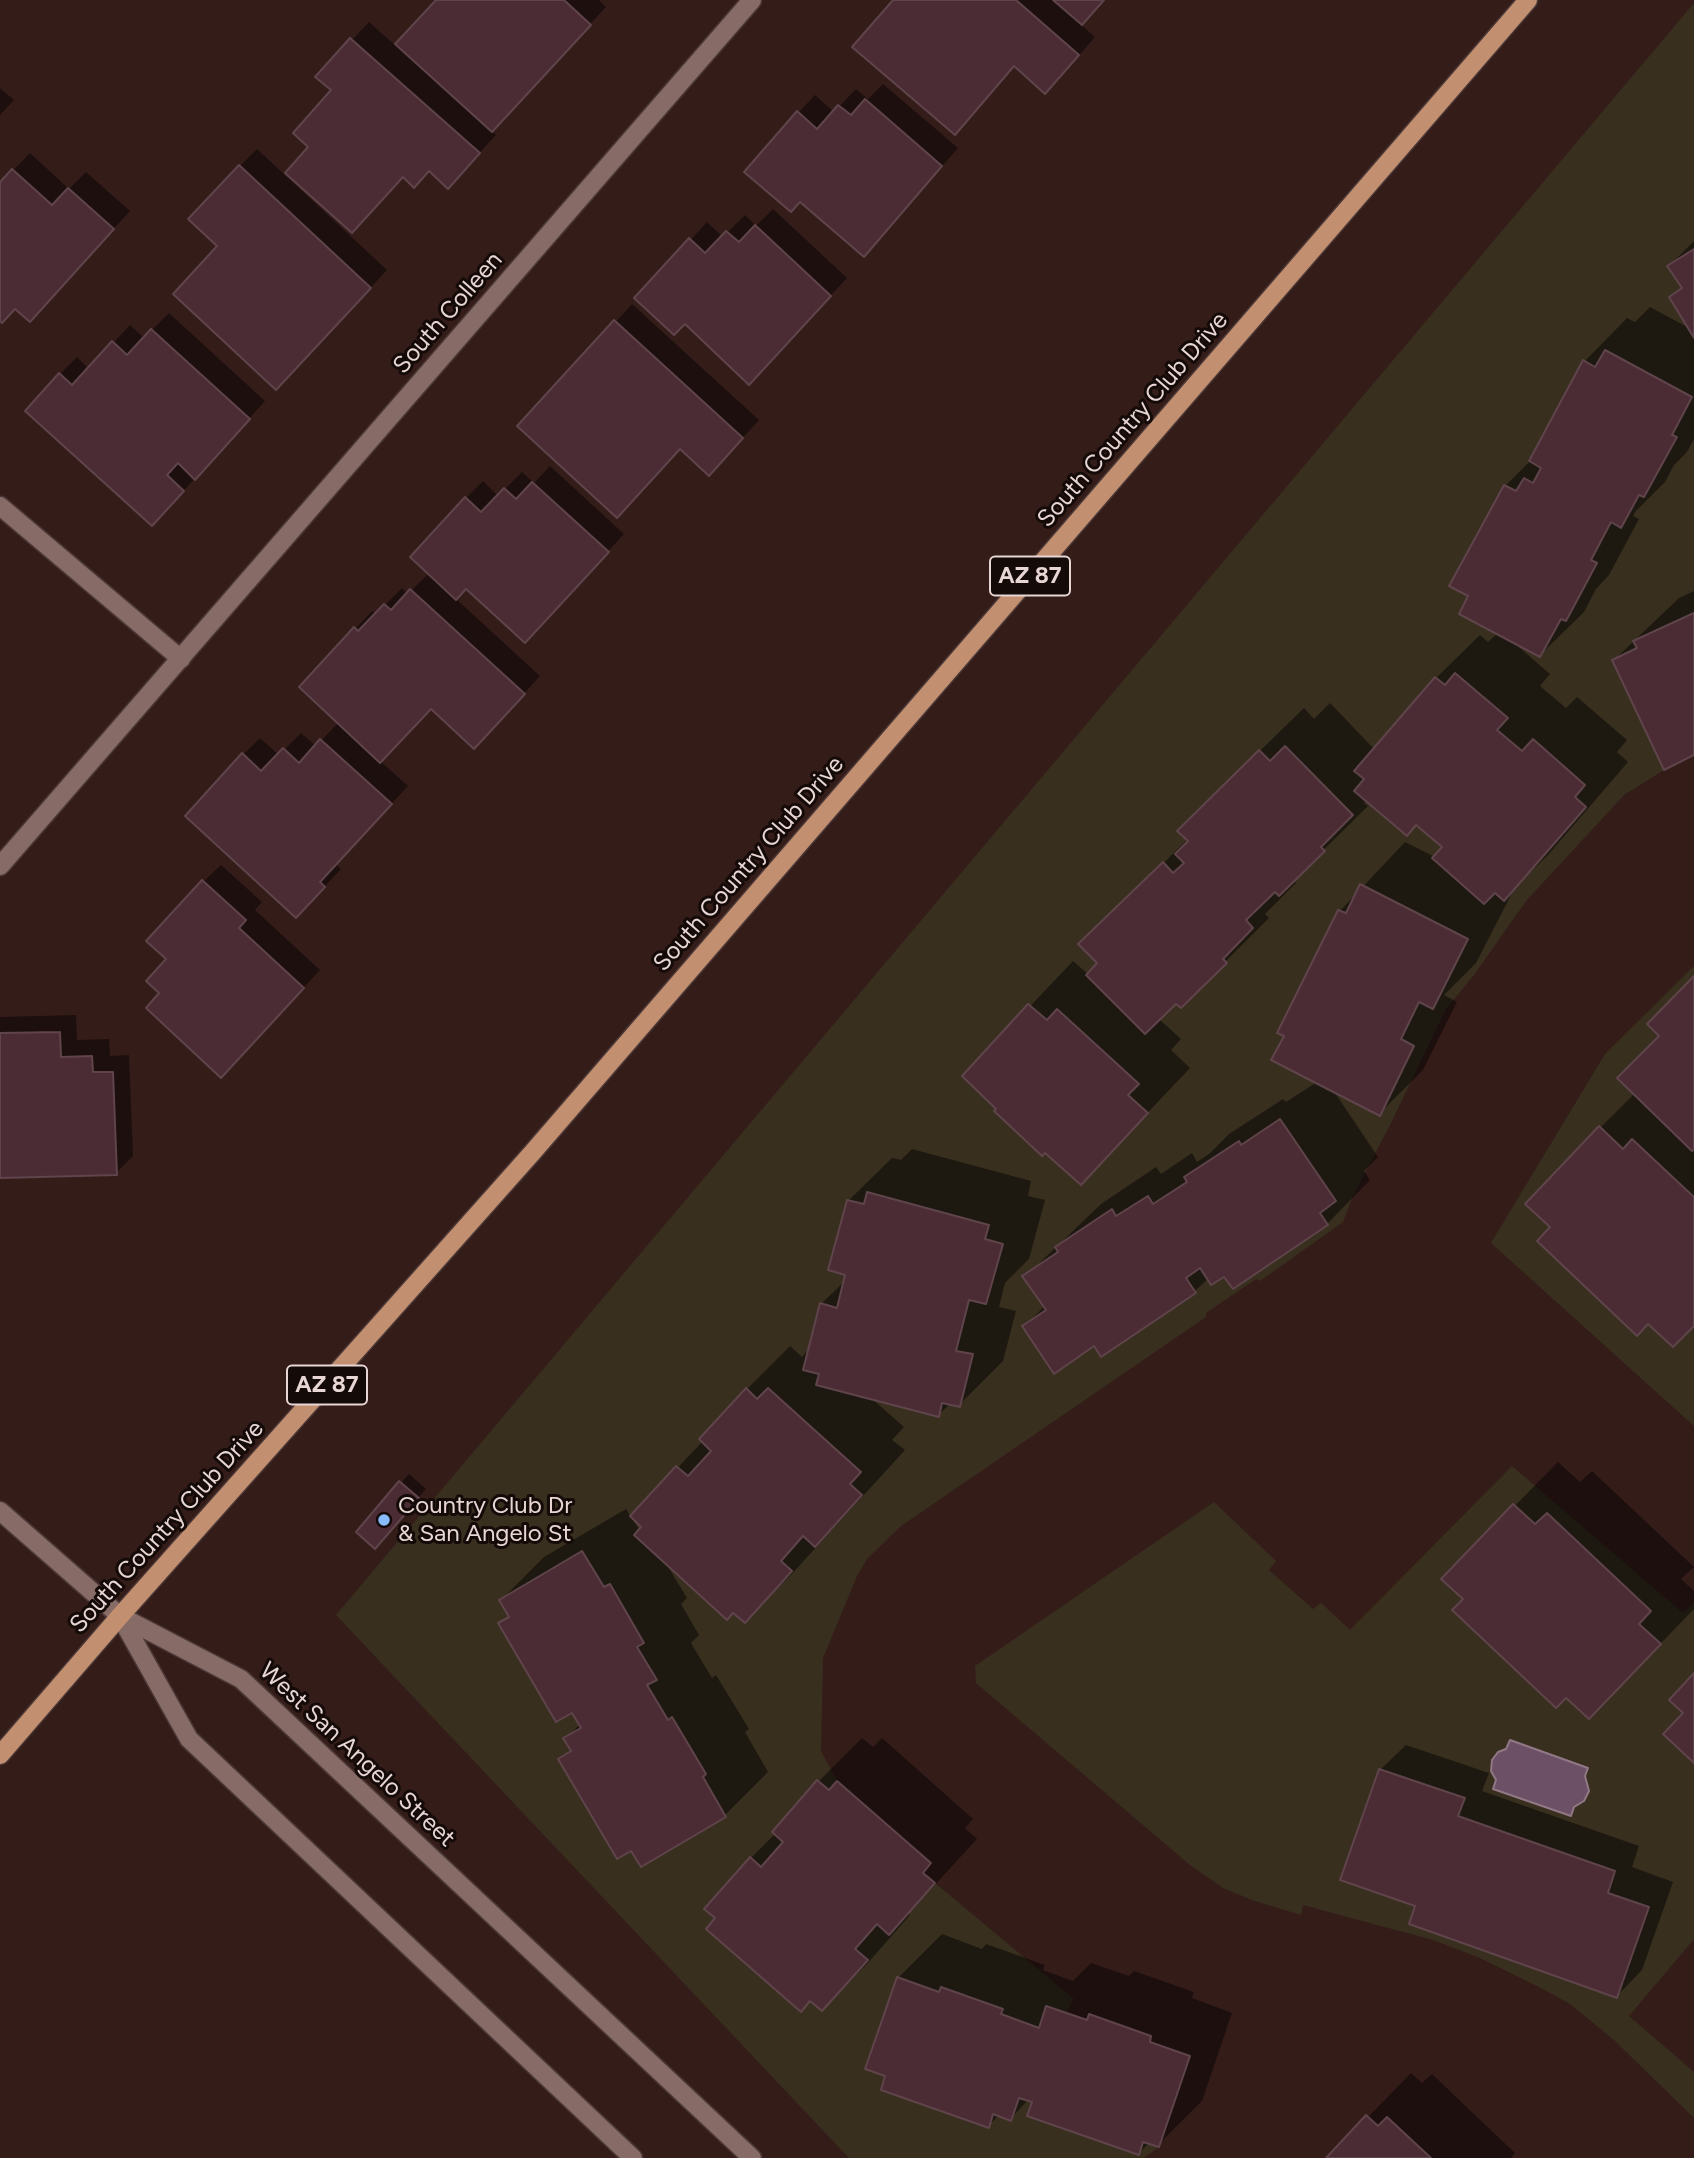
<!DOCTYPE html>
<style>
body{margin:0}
canvas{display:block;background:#341c19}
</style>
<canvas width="1694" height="2158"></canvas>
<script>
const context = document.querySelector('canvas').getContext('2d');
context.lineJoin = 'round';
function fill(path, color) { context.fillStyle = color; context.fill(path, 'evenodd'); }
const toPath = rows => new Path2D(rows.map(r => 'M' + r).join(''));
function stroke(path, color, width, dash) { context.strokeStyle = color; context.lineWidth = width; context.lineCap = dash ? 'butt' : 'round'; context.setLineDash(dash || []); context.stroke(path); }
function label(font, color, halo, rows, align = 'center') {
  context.font = font + ' Figtree,sans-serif'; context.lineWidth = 6; context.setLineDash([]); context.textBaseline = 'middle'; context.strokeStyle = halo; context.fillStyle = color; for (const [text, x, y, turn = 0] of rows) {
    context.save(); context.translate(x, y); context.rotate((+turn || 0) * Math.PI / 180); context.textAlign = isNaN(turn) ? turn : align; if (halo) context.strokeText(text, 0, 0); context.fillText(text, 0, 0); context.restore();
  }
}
fill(toPath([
 [1694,3,1694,249,1667,266,1682,288,1669,298,1694,338,1694,755,1664,770,1624,795,1526,901,1474,975,1446,1009,1391,1123,1352,1198,1343,1222,1260,1281,1256,1279,1206,1313,1206,1317,901,1526,867,1559,857,1576,823,1658,821,1751,837,1781,931,1863,923,1873,935,1883,1074,1999,1066,2013,1087,2020,1089,2014,1151,2036,1159,2147,1144,2158,849,2158,336,1615],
 [1605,350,1692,397,1672,435,1676,438,1644,497,1639,495,1621,528,1611,522,1591,560,1597,563,1566,621,1561,619,1540,657,1459,614,1468,596,1450,585,1504,485,1516,491,1524,478,1533,483,1541,468,1529,461,1582,361,1595,367],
 [1455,673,1507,718,1497,730,1522,751,1533,739,1585,784,1575,797,1586,807,1505,900,1495,893,1484,903,1432,859,1442,847,1416,825,1406,836,1354,791,1364,779,1354,771,1435,677,1445,685],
 [1285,746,1353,816,1321,847,1325,851,1279,896,1275,892,1246,920,1253,928,1223,959,1227,963,1181,1008,1176,1004,1145,1034,1087,975,1097,963,1079,944,1162,862,1173,873,1184,863,1175,854,1188,841,1178,831,1270,761],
 [1360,884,1468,939,1433,1008,1419,1002,1401,1039,1414,1046,1380,1115,1272,1060,1284,1036,1277,1033,1338,910,1346,913],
 [1028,1004,1047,1020,1058,1010,1138,1083,1128,1095,1148,1113,1081,1185,1045,1153,1042,1156,994,1111,996,1109,962,1076],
 [1279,1119,1336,1201,1320,1213,1328,1226,1233,1289,1224,1277,1211,1285,1200,1268,1186,1278,1196,1293,1101,1357,1094,1346,1054,1373,1022,1326,1046,1310,1023,1277,1058,1252,1056,1247,1111,1209,1116,1216,1147,1196,1153,1204,1187,1182,1184,1177,1238,1141,1241,1145],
 [867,1192,989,1225,985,1239,1003,1244,987,1304,969,1300,956,1351,973,1355,959,1407,942,1403,938,1417,817,1385,819,1374,803,1370,820,1303,837,1308,845,1275,828,1270,847,1201,864,1204],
 [745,1388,757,1399,769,1388,861,1472,850,1484,862,1495,816,1547,803,1536,781,1561,792,1571,745,1622,733,1613,726,1619,634,1536,641,1527,630,1516,676,1466,688,1476,711,1451,699,1439],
 [582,1551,604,1587,610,1585,644,1643,637,1647,656,1679,647,1685,668,1720,672,1718,706,1774,703,1777,726,1816,641,1867,564,1738,581,1728,572,1713,556,1722,498,1624,509,1617,499,1600],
 [1694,966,1694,1197,1633,1140,1623,1149,1599,1127,1525,1204,1550,1227,1537,1241,1637,1335,1648,1324,1673,1347,1694,1326,1694,1426,1491,1243,1605,1054],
 [1512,1466,1683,1613,1694,1602,1694,1673,1669,1699,1683,1713,1663,1734,1694,1763,1694,1939,1629,2016,1694,2072,1694,2118,1614,2040,1570,2004,1539,1987,1480,1958,1433,1940,1303,1905,1301,1915,1252,1900,1223,1888,1190,1865,976,1683,975,1666,1214,1502,1276,1561,1269,1570,1313,1609,1321,1603,1350,1630],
 [1509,1741,1588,1768,1585,1776,1587,1783,1584,1801,1574,1807,1572,1816,1493,1788],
 [1464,1799,1458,1816,1615,1871,1608,1893,1649,1907,1618,1997,1409,1923,1415,1906,1340,1880]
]), '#382f1e');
const water = toPath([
 [1510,1740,1588,1768,1585,1776,1589,1791,1584,1801,1574,1807,1571,1816,1493,1789,1496,1780,1491,1771,1492,1760,1498,1752,1506,1749,1510,1740]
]);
fill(water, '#6c5065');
stroke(water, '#917886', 2);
fill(toPath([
 [438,0,599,0,606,7,491,130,496,135,448,187,430,170,403,175,311,147,333,90,317,77,369,22,396,46],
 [895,0,1104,0,1080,24,1095,37,1062,75,1015,65,955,133],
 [883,84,958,148,864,255,799,112,815,95,834,112,856,89,868,99],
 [0,88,14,100,0,115],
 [257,149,387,270,293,371,220,246,240,166],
 [30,153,69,189,86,172,130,211,47,302,16,307,0,318,0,184],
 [773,209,847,278,766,365,637,298,707,222,723,237,745,215,756,226],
 [1694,241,1694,439,1687,452,1674,465,1665,482,1635,512,1633,516,1639,519,1609,575,1596,589,1584,612,1540,655,1514,643,1550,674,1540,686,1566,708,1577,697,1627,740,1617,752,1628,762,1548,855,1508,894,1511,895,1476,963,1444,995,1457,1002,1423,1070,1379,1114,1333,1090,1378,1157,1364,1171,1370,1180,1327,1224,1225,1274,1209,1278,1195,1291,1101,1355,1094,1344,1024,1326,1045,1306,1025,1277,1101,1204,1156,1167,1161,1174,1192,1153,1197,1162,1209,1154,1229,1134,1283,1099,1286,1102,1317,1082,1340,911,1405,842,1435,857,1444,847,1417,823,1367,799,1364,803,1368,806,1293,880,1296,883,1265,914,1269,918,1181,1006,1176,1001,1159,1019,1181,1039,1171,1050,1190,1068,1081,1183,964,1076,1073,961,1089,975,1100,963,1081,944,1188,839,1223,787,1304,708,1314,719,1330,703,1375,750,1436,678,1480,635,1488,642,1498,633,1470,595,1505,486,1532,459,1584,362,1627,318,1635,322,1650,307,1691,329,1671,298,1683,286,1669,266],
 [632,304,759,420,726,456,681,447,520,426],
 [169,313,265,401,169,507,60,374,77,357,89,369,130,325,144,338],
 [550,466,624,534,542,623,466,587,455,598,540,676,491,730,431,707,380,761,408,786,335,864,341,869,313,899,243,755,260,738,279,755,301,733,316,746,339,722,301,687,372,611,376,614,402,588,408,594,429,573,466,498,483,481,498,496,522,472,534,483],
 [1694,591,1694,753,1614,660,1679,598],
 [221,865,262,902,255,910,320,970,238,1058,161,993,168,959,204,881],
 [1694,979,1694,1324,1552,1227,1600,1128,1635,1093,1661,1036],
 [76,1015,77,1040,109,1039,110,1056,129,1055,133,1156,116,1173,0,1176,0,1017],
 [912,1149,1031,1181,1028,1196,1045,1200,1029,1259,1005,1283,999,1307,1016,1311,1003,1361,959,1405,951,1403,938,1415,871,1398,904,1427,892,1440,905,1450,789,1577,745,1620,667,1565,687,1598,681,1604,699,1635,691,1643,712,1678,716,1675,749,1729,745,1732,768,1772,725,1815,561,1759,571,1749,566,1739,580,1724,573,1710,500,1624,510,1614,501,1600,544,1557,626,1509,640,1531,644,1527,632,1516,703,1441,747,1389,790,1346,802,1357,810,1348,821,1304,846,1280,848,1201,892,1158,901,1160],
 [1558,1462,1580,1482,1592,1471,1694,1567,1681,1579,1694,1591,1694,1609,1632,1673,1465,1599,1443,1579],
 [409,1474,426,1489,383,1538,358,1532],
 [862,1738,873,1747,882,1738,973,1819,965,1828,977,1839,908,1914,910,1915,866,1965,822,2009,751,1858,776,1833,819,1781],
 [1406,1745,1489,1773,1482,1791,1639,1846,1632,1867,1673,1882,1642,1970,1617,1996,1417,1905,1380,1770],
 [942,1934,982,1949,986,1944,1045,1965,1043,1970,1073,1981,1091,1963,1129,1976,1134,1971,1194,1992,1192,1998,1232,2013,1202,2101,1158,2145,1150,2142,1139,2153,1034,2101,1029,2099,1010,2119,999,2115,988,2126,888,2075,898,1978],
 [1411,2073,1422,2083,1432,2074,1515,2153,1511,2158,1328,2158]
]), '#0007');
const building = toPath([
 [436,0,564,0,591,25,492,132,395,44,436,0],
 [893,0,1016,0,1079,55,1045,94,1014,66,955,135,852,47,893,0],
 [1053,0,1104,0,1082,25,1053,0],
 [350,38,480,153,448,189,429,171,414,188,403,177,352,233,285,173,308,147,293,133,331,90,315,77,350,38],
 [865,99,942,166,864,257,800,202,791,212,744,172,797,111,817,129,838,105,851,115,865,99],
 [239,165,371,288,276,390,173,294,217,246,188,219,239,165],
 [12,169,52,205,68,188,114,229,30,322,15,309,2,323,0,321,0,182,12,169],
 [755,225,831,296,749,385,685,324,674,335,634,298,689,238,705,253,726,231,739,242,755,225],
 [1694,249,1694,338,1669,297,1682,288,1667,266,1694,249],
 [614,320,743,438,709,476,680,449,617,518,517,426,614,320],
 [151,329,250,419,195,480,178,463,167,475,184,491,152,526,25,411,59,373,72,385,112,341,127,355,151,329],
 [1605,350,1692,397,1672,435,1677,437,1644,497,1639,495,1621,528,1611,522,1591,560,1597,563,1566,621,1561,619,1540,657,1459,614,1468,596,1449,586,1504,485,1516,491,1524,478,1533,483,1541,468,1529,461,1583,360,1595,367,1605,350],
 [532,482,609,552,525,643,466,589,456,600,410,557,465,497,481,512,504,488,516,499,532,482],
 [410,589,525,694,474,749,431,709,380,763,299,687,354,627,358,631,384,604,391,610,410,589],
 [1694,613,1694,755,1664,770,1612,660,1637,648,1633,641,1694,613],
 [1455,673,1508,718,1497,730,1522,751,1533,739,1585,785,1575,797,1586,807,1504,901,1495,893,1484,904,1432,858,1442,847,1416,825,1407,836,1354,791,1364,779,1354,771,1435,677,1445,685,1455,673],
 [320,739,392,804,320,882,325,887,296,918,185,816,242,753,261,771,283,748,299,763,320,739],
 [1285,746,1353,815,1321,847,1325,851,1279,896,1275,892,1246,920,1253,928,1223,959,1227,963,1181,1008,1176,1004,1145,1034,1086,975,1097,963,1078,944,1163,862,1173,873,1184,863,1175,854,1188,841,1177,831,1259,750,1270,761,1285,746],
 [202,880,246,920,239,928,304,988,221,1078,146,1008,159,993,146,981,166,959,146,941,202,880],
 [1360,884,1468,939,1433,1009,1419,1002,1401,1039,1414,1046,1380,1116,1271,1060,1284,1036,1277,1033,1338,910,1346,913,1360,884],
 [1694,976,1694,1149,1692,1151,1617,1078,1659,1036,1647,1024,1694,976],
 [1028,1004,1047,1020,1057,1009,1139,1084,1128,1095,1148,1113,1081,1185,1045,1153,1042,1156,994,1111,996,1109,962,1076,1028,1004],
 [60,1032,61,1057,92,1056,93,1072,113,1072,117,1175,0,1178,0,1033,60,1032],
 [1280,1119,1336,1201,1320,1213,1328,1225,1233,1289,1224,1277,1211,1285,1200,1268,1186,1278,1196,1293,1101,1357,1094,1346,1054,1374,1022,1326,1046,1310,1022,1276,1058,1252,1055,1247,1112,1209,1116,1216,1148,1196,1153,1204,1187,1182,1184,1177,1239,1141,1241,1145,1280,1119],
 [1599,1126,1623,1149,1632,1139,1694,1197,1694,1326,1673,1347,1648,1324,1637,1336,1537,1241,1550,1227,1525,1204,1599,1126],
 [867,1192,989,1225,985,1239,1003,1244,986,1304,969,1300,956,1351,973,1354,960,1407,942,1403,939,1417,816,1385,819,1374,803,1370,820,1303,837,1308,845,1275,828,1270,847,1200,864,1204,867,1192],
 [746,1388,757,1399,768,1388,861,1472,850,1484,862,1495,815,1547,803,1536,781,1561,792,1571,745,1623,733,1613,727,1620,634,1535,641,1527,630,1516,676,1466,688,1476,711,1451,699,1439,746,1388],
 [399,1481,419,1498,375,1549,356,1532,399,1481],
 [1513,1504,1535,1524,1547,1513,1651,1611,1639,1624,1661,1644,1589,1719,1566,1698,1556,1708,1452,1610,1463,1599,1441,1579,1513,1504],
 [582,1551,604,1587,610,1584,644,1643,637,1647,657,1680,647,1685,668,1720,672,1717,706,1774,703,1777,726,1817,641,1867,631,1851,617,1859,558,1759,571,1751,563,1738,581,1728,572,1713,556,1722,498,1623,509,1617,499,1600,582,1551],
 [1694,1673,1694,1763,1663,1734,1683,1713,1669,1700,1694,1673],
 [1379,1769,1465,1798,1458,1816,1615,1871,1608,1893,1649,1907,1617,1998,1409,1924,1415,1906,1340,1880,1379,1769],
 [817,1780,829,1790,837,1781,931,1863,923,1873,935,1883,889,1935,877,1924,855,1949,868,1960,822,2011,810,2001,801,2012,706,1929,715,1918,704,1909,750,1857,761,1867,783,1842,772,1832,817,1780],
 [897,1977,939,1992,941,1987,1003,2009,1001,2014,1039,2028,1046,2006,1087,2020,1089,2014,1151,2036,1150,2042,1190,2056,1159,2147,1143,2142,1139,2155,1027,2116,1032,2102,1019,2098,1011,2121,993,2114,989,2128,881,2090,885,2076,865,2069,897,1977],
 [1366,2115,1378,2126,1387,2117,1431,2158,1326,2158,1366,2115]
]);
fill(building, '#4c2c34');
stroke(building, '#5f444b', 2);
const minor = toPath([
 [0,506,181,659],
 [0,866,752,0],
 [0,1511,120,1616]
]);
const tertiary = toPath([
 [120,1616,241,1679,752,2158],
 [120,1616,189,1739,633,2158]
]);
const primary = toPath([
 [0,1755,120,1616,532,1153,1528,0]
]);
stroke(minor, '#4b3836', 21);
stroke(tertiary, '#4b3836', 21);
stroke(primary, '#4b3836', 21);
stroke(minor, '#876b66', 18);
stroke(tertiary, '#876b66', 18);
stroke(primary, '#c28f70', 18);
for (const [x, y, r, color] of [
 [384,1520,7,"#88bbfc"]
]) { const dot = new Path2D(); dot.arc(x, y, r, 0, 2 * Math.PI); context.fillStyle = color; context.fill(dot); stroke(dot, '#140a08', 2.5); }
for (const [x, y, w] of [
 [1030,576,80],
 [327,1385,80]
]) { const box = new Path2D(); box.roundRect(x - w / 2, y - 19.5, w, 39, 5); context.fillStyle = '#140a08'; context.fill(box); stroke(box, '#e7d6d3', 2); }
label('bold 23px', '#e7d6d3', null, [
 ["AZ 87",1030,576],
 ["AZ 87",327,1385]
]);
label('24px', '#e7d6d3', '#140a08', [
 ["South Colleen",448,313,-49],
 ["South Country Club Drive",1133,420,-49],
 ["South Country Club Drive",749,864,-49],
 ["South Country Club Drive",167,1527,-48],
 ["West San Angelo Street",357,1755,43]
]);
label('24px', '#e7d6d3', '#140a08', [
 ["Country Club Dr",398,1506],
 ["& San Angelo St",398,1534]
], 'left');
</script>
